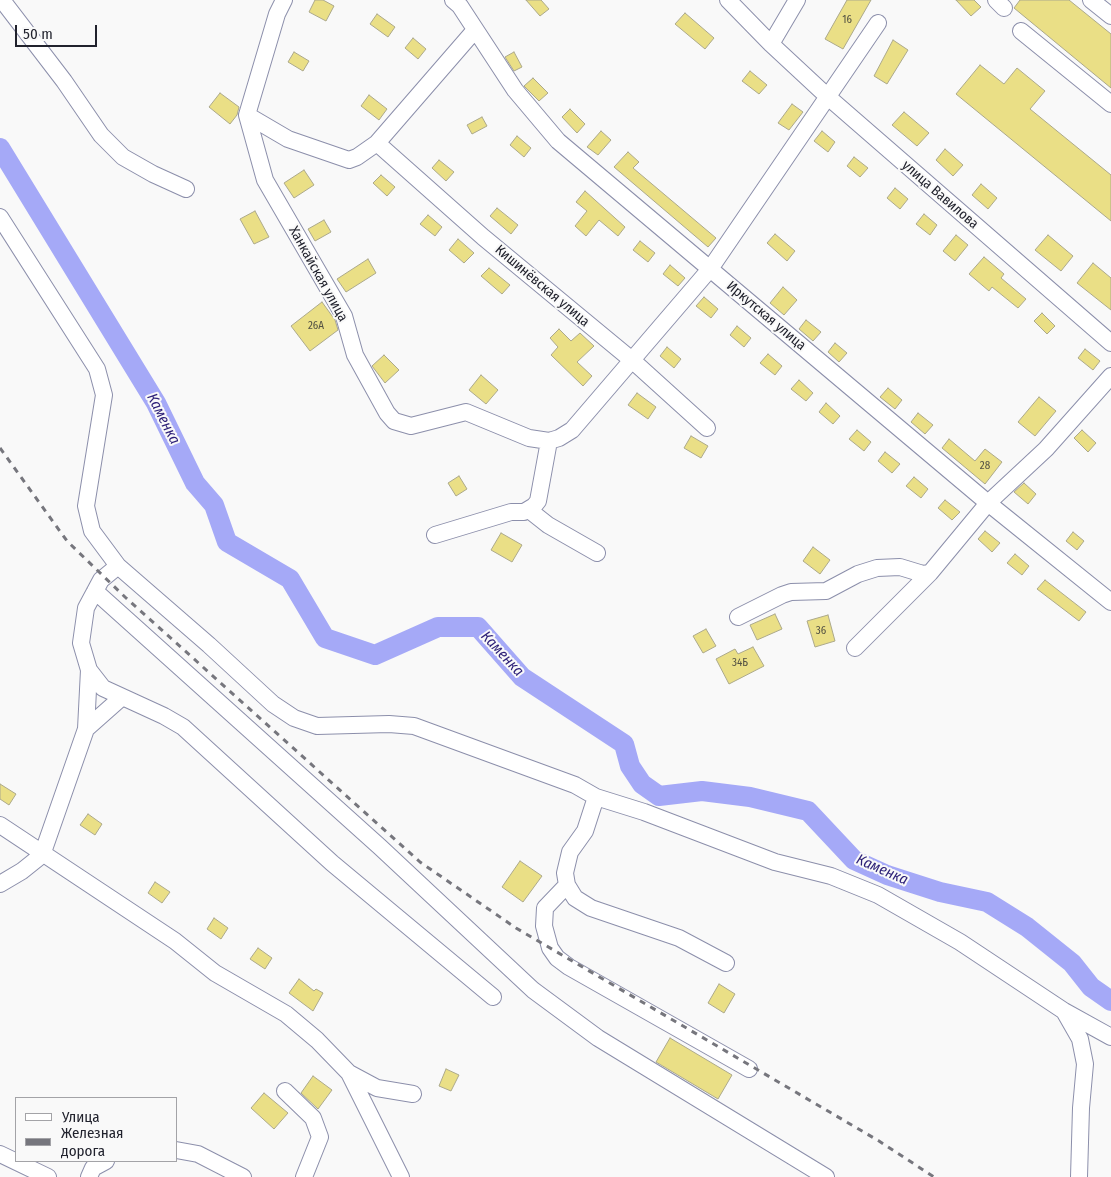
<!DOCTYPE html>
<meta charset="utf-8">
<style>
body{margin:0}
#map{position:relative;width:1111px;height:1177px;overflow:hidden;background:#f9f9f9;font-family:"Fira Sans Condensed",sans-serif}
canvas{display:block}
.legend{position:absolute;left:15px;top:1097px;width:162px;height:65px;box-sizing:border-box;background:#f9f9f9;border:1px solid #a3a3a7;margin:0;padding:6px 9px;list-style:none;font-size:15px;color:#21222d}
.legend li{display:flex;align-items:center;gap:10px;height:25px}
.legend b{width:25px;border:1px solid #a3a3a7}
.scale{position:absolute;left:15px;top:25px;width:82px;height:22px;box-sizing:border-box;border:2px solid #21222d;border-top:0;padding-left:6px;font-size:15px;line-height:18px;white-space:nowrap;color:#21222d;-webkit-text-stroke:4px #f9f9f9;paint-order:stroke}
</style>
<div id="map">
<canvas width="1111" height="1177"></canvas>
<ul class="legend">
<li><b style="height:6px;background:#fff"></b>Улица</li>
<li><b style="height:6px;background:#76767d"></b>Железная дорога</li>
</ul>
<div class="scale">50 m</div>
</div>
<script>
const context = document.querySelector('canvas').getContext('2d');
context.lineJoin = 'round';
const toPath = rows => new Path2D(rows.map(r => 'M' + r).join(''));
function stroke(path, color, width, dash) { context.strokeStyle = color; context.lineWidth = width; context.lineCap = dash ? 'butt' : 'round'; context.setLineDash(dash || []); context.stroke(path); }
function fill(path, color) { context.fillStyle = color; context.fill(path, 'evenodd'); }
function label(font, color, halo, rows, align = 'center') {
  context.font = font + ' "Fira Sans Condensed",sans-serif'; context.lineWidth = 4; context.setLineDash([]); context.textBaseline = 'middle'; context.strokeStyle = halo; context.fillStyle = color; for (const [text, x, y, turn = 0] of rows) {
    context.save(); context.translate(x, y); context.rotate((+turn || 0) * Math.PI / 180); context.textAlign = isNaN(turn) ? turn : align; if (halo) context.strokeText(text, 0, 0); context.fillText(text, 0, 0); context.restore();
  }
}
stroke(toPath([
 [0,148,156,403,195,483,214,505,227,542,290,579,325,638,375,655,438,627,478,627,522,677,624,744,630,766,642,784,659,796,702,791,750,797,808,811,854,860,887,875,940,892,987,902,1027,927,1072,963,1091,987,1111,1001]
]), '#a5a9f7', 20);
const building = toPath([
 [315,0,323,0,334,6,326,21,309,12,315,0],
 [526,0,541,0,549,9,540,16,526,0],
 [847,0,871,0,843,49,825,39,847,0],
 [956,0,974,0,981,7,971,16,956,0],
 [1020,0,1069,0,1111,34,1111,88,1014,8,1020,0],
 [685,13,714,38,705,49,675,24,685,13],
 [377,14,395,27,388,37,370,24,377,14],
 [413,38,426,49,418,59,405,48,413,38],
 [893,40,908,50,887,84,874,76,893,40],
 [294,52,309,61,303,71,288,62,294,52],
 [514,52,522,67,514,71,505,57,514,52],
 [980,65,1004,84,1017,68,1045,91,1030,109,1111,175,1111,221,956,94,980,65],
 [750,71,767,85,759,94,742,81,750,71],
 [533,78,548,93,539,101,524,86,533,78],
 [220,93,239,107,237,115,230,124,209,107,220,93],
 [369,95,387,109,379,120,361,106,369,95],
 [792,104,803,112,789,130,778,123,792,104],
 [570,109,585,124,577,133,562,117,570,109],
 [904,112,929,133,917,146,892,125,904,112],
 [482,117,487,126,472,134,467,125,482,117],
 [601,131,611,140,598,155,587,147,601,131],
 [822,131,835,142,828,152,814,141,822,131],
 [517,136,531,148,524,157,510,145,517,136],
 [945,149,963,165,953,176,936,160,945,149],
 [628,152,639,162,633,168,716,238,708,247,614,167,628,152],
 [854,157,868,168,860,177,847,166,854,157],
 [439,160,454,172,446,181,432,168,439,160],
 [304,170,314,185,294,198,284,183,304,170],
 [381,175,395,187,387,196,373,183,381,175],
 [981,184,997,198,988,209,972,195,981,184],
 [895,188,908,199,900,209,887,198,895,188],
 [585,191,625,227,618,236,599,220,586,236,575,226,587,211,576,202,585,191],
 [497,208,518,225,511,234,490,216,497,208],
 [255,211,269,237,254,244,240,219,255,211],
 [924,214,937,225,930,235,916,224,924,214],
 [428,215,442,227,435,236,420,224,428,215],
 [324,220,331,232,315,241,308,229,324,220],
 [775,234,795,251,787,261,767,243,775,234],
 [956,235,968,245,955,261,943,251,956,235],
 [1048,235,1073,256,1061,271,1035,250,1048,235],
 [458,239,474,253,464,263,449,250,458,239],
 [640,241,655,253,648,262,633,250,640,241],
 [984,257,1004,274,1001,278,1026,299,1018,308,992,287,989,291,969,274,984,257],
 [368,259,376,273,346,292,337,279,368,259],
 [1093,263,1111,278,1111,310,1077,283,1093,263],
 [670,265,685,278,678,286,663,274,670,265],
 [489,268,510,285,502,294,481,276,489,268],
 [783,287,797,300,784,315,770,303,783,287],
 [704,297,718,309,711,318,696,306,704,297],
 [322,302,335,320,338,330,310,351,291,326,322,302],
 [1042,313,1055,326,1047,334,1034,321,1042,313],
 [806,320,821,332,813,341,799,329,806,320],
 [737,326,751,338,744,347,730,335,737,326],
 [559,329,571,341,580,333,594,346,577,362,592,376,583,386,551,355,558,347,550,338,559,329],
 [835,343,847,353,839,362,828,352,835,343],
 [667,347,681,359,674,368,660,356,667,347],
 [1085,349,1100,361,1093,370,1078,358,1085,349],
 [768,354,782,366,775,375,760,363,768,354],
 [384,355,399,370,385,383,372,366,384,355],
 [481,375,498,390,486,404,469,390,481,375],
 [799,380,813,393,806,401,791,389,799,380],
 [888,388,902,400,895,409,880,397,888,388],
 [637,393,656,407,648,419,628,405,637,393],
 [1039,397,1056,411,1035,436,1018,422,1039,397],
 [826,403,840,416,833,424,819,412,826,403],
 [918,413,933,425,925,434,911,422,918,413],
 [857,430,871,442,864,451,849,439,857,430],
 [1082,430,1096,443,1088,452,1074,438,1082,430],
 [691,436,708,446,701,458,684,448,691,436],
 [949,439,975,461,985,449,1002,462,985,484,942,448,949,439],
 [885,452,900,464,892,473,878,461,885,452],
 [459,476,467,489,456,496,448,483,459,476],
 [914,477,928,489,921,498,906,486,914,477],
 [1024,483,1036,494,1028,504,1014,492,1024,483],
 [945,500,960,512,952,520,938,508,945,500],
 [985,531,1000,543,992,552,978,539,985,531],
 [1073,532,1084,541,1077,550,1066,541,1073,532],
 [501,533,522,545,512,562,491,550,501,533],
 [813,547,830,560,820,574,803,561,813,547],
 [1015,554,1029,566,1022,575,1007,563,1015,554],
 [1045,580,1086,612,1079,621,1037,589,1045,580],
 [775,614,782,629,757,640,750,625,775,614],
 [828,615,835,641,815,647,807,621,828,615],
 [706,629,716,646,703,653,693,636,706,629],
 [753,647,764,666,729,684,716,659,735,649,738,654,753,647],
 [0,784,16,794,9,805,0,799,0,784],
 [88,814,102,824,95,835,80,825,88,814],
 [520,861,542,876,523,902,502,887,520,861],
 [155,882,170,892,162,903,148,893,155,882],
 [214,918,228,928,221,939,207,929,214,918],
 [258,948,272,958,265,969,250,959,258,948],
 [299,979,314,991,316,989,323,993,313,1011,289,993,299,979],
 [719,984,735,994,724,1013,708,1003,719,984],
 [670,1038,732,1075,718,1099,656,1062,670,1038],
 [446,1069,459,1075,451,1091,439,1086,446,1069],
 [313,1076,332,1090,318,1109,301,1093,313,1076],
 [264,1093,288,1113,274,1129,251,1108,264,1093]
]);
fill(building, '#eadf86');
stroke(building, '#aca98b', 1);
const minor = toPath([
 [2,0,64,81,101,135,123,157,153,174,186,189],
 [284,0,277,14,247,115,265,180,344,316,355,355,387,413,394,421,411,426,466,412,529,438,549,441,559,438,572,430,710,269,878,23],
 [453,0,460,6,515,90,558,141,988,503,1111,602],
 [728,0,771,44,828,97,1111,343],
 [996,0,1004,8],
 [1091,0,1111,16],
 [1021,31,1111,104],
 [771,44,797,0],
 [247,115,288,139,349,160,357,157,377,143,475,30],
 [377,143,483,237,633,361,707,428],
 [0,217,97,369,104,395,86,506,92,531,118,566,209,645,273,704,294,718,317,726,389,724,414,726,575,785,596,797,644,812,775,862,831,876,878,895,960,942,1064,1011,1111,1037],
 [529,510,548,525,597,553],
 [435,535,511,512,524,512,534,506,538,501,549,441],
 [118,566,101,580,86,608,81,643,89,670,103,688,164,716,183,727,332,863,493,997],
 [95,591,380,847,533,990,598,1038,826,1177],
 [738,617,782,595,791,592,826,591,858,574,877,568,900,567,923,574,930,573,988,503,1046,449,1111,376],
 [855,648,930,573],
 [86,729,89,670],
 [596,797,585,831,570,852,565,873,567,885,575,898,591,908,679,938,726,963],
 [0,825,175,941,215,973,286,1014,317,1040,349,1073,401,1177],
 [0,884,22,871,42,855,86,729,121,698],
 [567,885,545,908,544,926,550,948,557,958,569,967,749,1069],
 [1064,1011,1080,1039,1085,1064,1081,1108,1079,1177],
 [349,1073,377,1088,413,1094],
 [285,1091,313,1118,320,1137,304,1177],
 [176,1150,198,1154,243,1177],
 [0,1154,48,1177],
 [89,1177,93,1168,106,1161]
]);
stroke(minor, '#8c8fab', 18);
stroke(minor, '#fff', 16);
stroke(toPath([
 [0,448,67,541,125,597,420,862,516,928,879,1141,934,1177]
]), '#76767d', 3, [6, 6]);
label('11px', '#535143', null, [
 ["16",847,20],
 ["26А",316,326],
 ["28",985,466],
 ["36",821,631],
 ["34Б",740,663]
]);
label('14px', '#21222d', '#f9f9f9', [
 ["улица Вавилова",940,195,41],
 ["Ханкайская улица",318,274,61],
 ["Кишинёвская улица",542,286,40],
 ["Иркутская улица",766,316,40]
]);
label('italic 15px', '#2c1f77', '#f9f9f9', [
 ["Каменка",163,419,63],
 ["Каменка",502,654,47],
 ["Каменка",882,870,24]
]);
</script>
